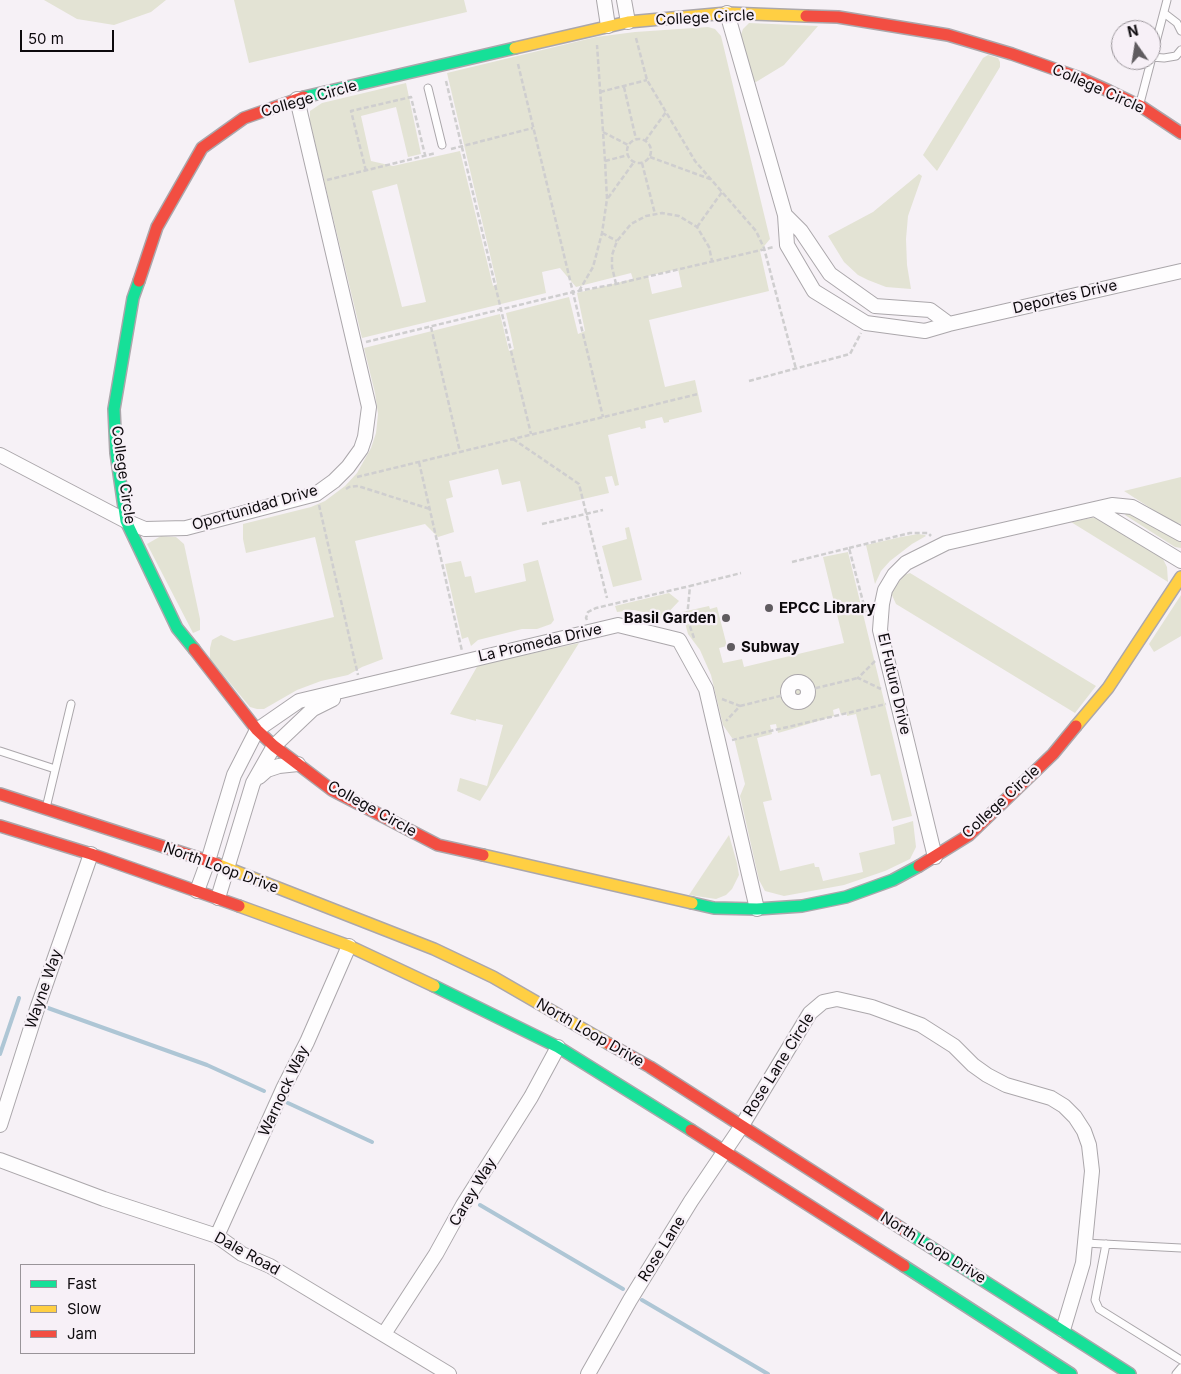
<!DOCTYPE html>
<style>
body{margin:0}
#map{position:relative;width:1181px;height:1374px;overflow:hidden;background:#f6f1f6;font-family:Inter,sans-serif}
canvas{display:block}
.legend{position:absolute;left:20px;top:1264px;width:175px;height:90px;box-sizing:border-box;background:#f7f0f7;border:1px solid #999499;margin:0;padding:6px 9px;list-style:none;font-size:15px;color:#0d0a0d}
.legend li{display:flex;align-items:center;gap:10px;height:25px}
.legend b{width:25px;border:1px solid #999499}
.north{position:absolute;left:1111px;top:20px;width:50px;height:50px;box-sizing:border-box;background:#f7f0f7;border:1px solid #999499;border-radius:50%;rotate:347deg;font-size:14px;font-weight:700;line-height:20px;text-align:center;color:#0d0a0d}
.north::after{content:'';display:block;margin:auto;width:18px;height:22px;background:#5f5b5f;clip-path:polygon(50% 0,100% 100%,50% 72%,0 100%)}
.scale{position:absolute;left:20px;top:30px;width:94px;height:22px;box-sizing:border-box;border:2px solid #0d0a0d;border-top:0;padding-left:6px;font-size:15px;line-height:18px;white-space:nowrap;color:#0d0a0d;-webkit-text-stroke:4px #f7f0f7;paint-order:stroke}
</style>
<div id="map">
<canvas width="1181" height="1374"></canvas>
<ul class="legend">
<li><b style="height:6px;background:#16e098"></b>Fast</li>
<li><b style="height:6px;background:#ffcf43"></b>Slow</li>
<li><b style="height:6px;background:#f24e42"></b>Jam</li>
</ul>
<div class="north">N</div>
<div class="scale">50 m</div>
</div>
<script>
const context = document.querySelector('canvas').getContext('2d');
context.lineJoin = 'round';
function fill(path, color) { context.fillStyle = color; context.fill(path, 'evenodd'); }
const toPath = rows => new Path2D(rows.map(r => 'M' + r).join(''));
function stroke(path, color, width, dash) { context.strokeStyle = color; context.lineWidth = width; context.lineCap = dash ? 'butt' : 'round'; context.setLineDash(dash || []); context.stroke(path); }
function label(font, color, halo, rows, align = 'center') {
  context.font = font + ' Inter,sans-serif'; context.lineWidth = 4.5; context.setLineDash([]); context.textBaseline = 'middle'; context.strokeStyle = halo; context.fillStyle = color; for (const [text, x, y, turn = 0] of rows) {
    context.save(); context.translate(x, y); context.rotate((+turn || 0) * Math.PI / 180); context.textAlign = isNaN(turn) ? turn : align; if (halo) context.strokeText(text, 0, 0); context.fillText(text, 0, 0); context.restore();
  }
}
fill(toPath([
 [44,0,166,0,151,12,114,25,77,19],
 [234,0,464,0,467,12,249,63],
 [749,23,818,26,784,65,756,82,751,81,740,37,743,29],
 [708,27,715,29,721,36,770,239,760,251,769,291,649,320,665,387,695,380,702,412,669,420,669,422,664,423,662,417,645,421,646,428,641,429,640,427,608,435,619,485,615,486,612,476,605,477,609,493,527,512,520,481,502,485,498,469,449,481,453,497,446,499,454,532,438,537,425,524,355,541,383,659,362,667,348,675,321,681,297,690,264,709,257,709,250,707,210,659,210,648,212,640,221,635,234,641,334,617,315,537,246,553,243,539,243,524,311,507,325,501,345,486,357,473,371,448,376,433,378,414,375,393,364,348,500,314,509,351,514,349,506,313,569,297,578,334,585,331,577,293,633,279,631,273,576,287,560,268,542,272,546,293,362,338,310,122,310,111,322,103,406,83,421,154,408,157,396,107,361,116,371,161,393,166,460,151,493,286,497,284,447,73,596,37,635,32],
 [397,184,426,302,402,307,372,191],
 [678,269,682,287,652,294,648,276],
 [988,55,998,58,1000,62,1000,67,937,171,923,155,983,58],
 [919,174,922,176,908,216,906,239,907,265,911,289,886,287,868,280,858,275,844,262,828,236,873,212],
 [1181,477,1181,524,1172,522,1124,491],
 [1129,510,1179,540,1181,542,1181,548,1175,547,1125,515],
 [1097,517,1162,557,1167,567,1168,582,1071,522],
 [629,527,642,580,613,587,602,546,627,539,625,528],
 [918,534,925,535,926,536,912,544,890,561,881,571,875,584,866,545,901,537],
 [161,536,176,537,184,544,200,619,200,630,193,633,147,544],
 [848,552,912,816,892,821,880,774,871,776,856,714,847,716,847,713,841,715,839,708,833,710,834,716,792,729,778,733,776,724,770,725,772,734,757,738,772,800,763,802,780,871,814,863,815,867,819,867,823,881,863,872,859,853,895,844,893,827,913,821,916,847,910,859,885,871,844,885,784,896,765,891,759,880,740,796,745,784,734,738,732,738,723,725,711,675,700,650,688,634,682,612,709,606,710,609,717,607,727,646,719,648,723,663,742,659,744,667,844,643,823,557],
 [538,560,554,620,551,624,537,629,522,629,478,640,471,646,468,637,462,639,445,564,461,561,465,577,471,576,475,593,526,581,523,564],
 [910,573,1096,686,1075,713,896,604,891,593,904,575],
 [669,593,679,601,662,619,647,613,634,610,617,612,615,606],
 [1181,595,1181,636,1154,652,1149,644],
 [579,643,480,801,457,791,460,778,487,786,503,725,476,719,476,721,450,714,478,665],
 [729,835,737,863,739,875,732,889,726,895,716,899,689,895]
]), '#e3e3d4');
stroke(toPath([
 [48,1008,207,1065,264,1091],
 [0,1054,19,998],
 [288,1103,372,1142],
 [480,1205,623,1289],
 [642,1300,768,1374]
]), '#aec6d5', 4);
const lane = toPath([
 [1164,13,1177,23,1181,31],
 [1152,57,1164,58,1176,56,1181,50],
 [428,88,442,145],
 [1140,103,1167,0],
 [0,751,55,769],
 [46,808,71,704],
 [1085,1243,1181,1248],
 [1106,1244,1095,1300,1099,1309,1181,1360],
 [1176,1374,1181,1368]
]);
const street = toPath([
 [604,0,608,26],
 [624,0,628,22],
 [727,13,785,215,787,245,814,291,866,323,925,331,949,324,1181,271],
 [785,215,801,231,830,274,875,306,930,310,949,324],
 [0,455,126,521,145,529,186,528,316,494,334,481,348,467,361,449,365,437,369,407,297,99],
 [1095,509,1181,561],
 '788 692a10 10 0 1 1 20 0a10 10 0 1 1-20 0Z',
 [259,777,267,770,279,766,298,764],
 [935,857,880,630,882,604,885,590,894,575,906,563,946,543,1112,505,1132,507,1181,534],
 [197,891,208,861,234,775,257,730,299,701,618,625,679,640,706,689,757,909],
 [218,898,253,783,274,746,313,709,333,699],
 [0,1125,37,1009,91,854],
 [0,1160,104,1199,217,1236,242,1254,270,1266,449,1374],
 [217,1236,283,1089,307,1042,349,946],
 [384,1334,436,1254,463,1205,531,1097,558,1047],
 [588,1374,630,1300,691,1201,741,1127,810,1013,823,1002,837,999,872,1007,921,1025,954,1046,973,1065,987,1075,1006,1085,1051,1098,1064,1106,1075,1117,1084,1131,1089,1145,1092,1171,1083,1263,1063,1330]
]);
const fast = toPath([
 [304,97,515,48],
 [139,281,133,298,114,409,116,453,126,521,177,628,194,649],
 [692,903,714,908,757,909,802,906,846,897,893,880,919,866],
 [434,986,558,1047,691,1130],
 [907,1232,1130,1374],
 [904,1266,1071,1374]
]);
const slow = toPath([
 [515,48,628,22,727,13,806,16],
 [1076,726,1108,688,1181,577],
 [483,855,692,903],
 [217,864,434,949,493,977,609,1044],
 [239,906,349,946,434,986]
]);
const jam = toPath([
 [806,16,838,17,948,35,1012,54,1080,78,1109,91,1142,107,1181,133],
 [139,281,157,227,202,148,244,118,304,97],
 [194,649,257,730,274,746,332,790,438,845,483,855],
 [0,794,217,864],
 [0,826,91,854,239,906],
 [919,866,969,835,1053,754,1076,726],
 [609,1044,650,1067,907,1232],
 [691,1130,904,1266]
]);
stroke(lane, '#aba7ab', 9);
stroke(street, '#aba7ab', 16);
stroke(fast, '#aba7ab', 14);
stroke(slow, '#aba7ab', 14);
stroke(jam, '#aba7ab', 14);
stroke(toPath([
 [636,38,647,80,695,161,756,231,764,248,796,369],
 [518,64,603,417],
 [446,81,531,434],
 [624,87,636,139],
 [600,92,647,80],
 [603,132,628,145],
 '627 151a12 12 0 1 1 24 0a12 12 0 1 1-24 0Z',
 [645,141,666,112],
 [451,149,533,128],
 [650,157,710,179],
 [605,161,628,155],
 [642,163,655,214],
 [366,171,351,111,411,97,425,155],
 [327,180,436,153],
 [608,198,634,162],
 [697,227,722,192],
 [602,233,617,241],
 [616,284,612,267,612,255,617,241,631,224,646,216,662,213,679,216,697,227,709,247,712,261],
 [579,291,593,267,602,233,607,199,605,161,597,45],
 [431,327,460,452],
 [366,342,573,292,616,284,774,247],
 [749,381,850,354,861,333],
 [513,439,579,484,607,598],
 [419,462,462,651],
 [357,477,698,394],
 [346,489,349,487,358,486,430,509],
 [319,505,358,675],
 [542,524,603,510],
 [849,548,910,533,928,533,931,536],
 [792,562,849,548,867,617],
 [634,615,641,615,660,621],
 [587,620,586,618,588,612,596,608,690,586],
 [694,638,687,618,690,586,741,573],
 [875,661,858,678,881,689],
 [808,690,858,678],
 [722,699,740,706,726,721],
 [740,706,788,694],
 [732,740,886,704]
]), '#cfcecf', 2.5, [5, 2.5]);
stroke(lane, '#fefdfe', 7);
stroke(street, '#fefdfe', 14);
stroke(fast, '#16e098', 11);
stroke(slow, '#ffcf43', 11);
stroke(jam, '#f24e42', 11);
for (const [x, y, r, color] of [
 [769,608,5,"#5f5b5f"],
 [726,618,5,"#5f5b5f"],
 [731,647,5,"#5f5b5f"]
]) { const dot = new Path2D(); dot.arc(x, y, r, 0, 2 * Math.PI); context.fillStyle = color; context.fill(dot); stroke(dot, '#f7f0f7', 2); }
label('15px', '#0d0a0d', '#f7f0f7', [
 ["College Circle",705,18,-3],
 ["College Circle",1098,89,24],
 ["College Circle",309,99,-16],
 ["Deportes Drive",1065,297,-13],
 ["College Circle",123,475,82],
 ["Oportunidad Drive",255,508,-16],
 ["La Promeda Drive",540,643,-13],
 ["El Futuro Drive",894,684,77],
 ["College Circle",1001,802,-43],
 ["College Circle",372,809,29],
 ["North Loop Drive",221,868,20],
 ["Wayne Way",44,989,-71],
 ["North Loop Drive",590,1033,30],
 ["Rose Lane Circle",779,1065,-58],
 ["Warnock Way",284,1091,-65],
 ["Carey Way",473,1192,-59],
 ["North Loop Drive",933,1248,32],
 ["Rose Lane",662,1249,-58],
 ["Dale Road",247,1254,29]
]);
label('bold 15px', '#0d0a0d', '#f7f0f7', [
 ["EPCC Library",779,608],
 ["Basil Garden",716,618,"right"],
 ["Subway",741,647]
], 'left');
</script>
